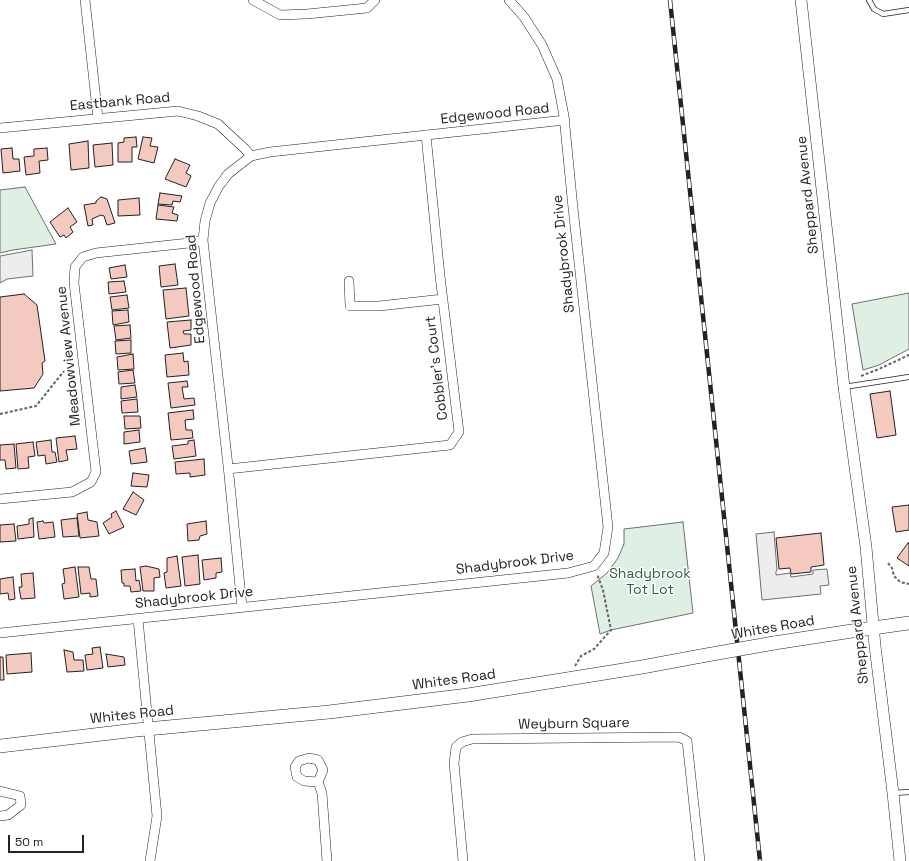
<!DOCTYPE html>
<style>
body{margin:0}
#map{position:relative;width:909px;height:861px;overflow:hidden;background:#fff;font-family:"Space Grotesk",sans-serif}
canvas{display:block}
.scale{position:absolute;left:8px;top:835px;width:76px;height:18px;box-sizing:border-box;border:2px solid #222;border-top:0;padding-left:5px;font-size:12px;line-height:14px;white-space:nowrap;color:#222;-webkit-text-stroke:3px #fff;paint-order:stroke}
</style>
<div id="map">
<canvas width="909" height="861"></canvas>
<div class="scale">50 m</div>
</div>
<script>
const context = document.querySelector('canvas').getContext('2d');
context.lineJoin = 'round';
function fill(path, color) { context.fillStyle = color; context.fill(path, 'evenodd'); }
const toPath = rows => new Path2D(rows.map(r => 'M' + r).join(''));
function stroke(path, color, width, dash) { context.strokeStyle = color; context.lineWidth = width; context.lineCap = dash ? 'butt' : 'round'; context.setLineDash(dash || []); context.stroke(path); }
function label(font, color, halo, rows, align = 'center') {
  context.font = font + ' "Space Grotesk",sans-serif'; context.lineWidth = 3; context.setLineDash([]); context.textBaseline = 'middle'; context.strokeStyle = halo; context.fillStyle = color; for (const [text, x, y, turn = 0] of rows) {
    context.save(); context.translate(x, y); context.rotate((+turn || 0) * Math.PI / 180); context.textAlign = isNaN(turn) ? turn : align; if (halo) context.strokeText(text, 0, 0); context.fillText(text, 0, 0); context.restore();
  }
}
const green = toPath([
 [25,187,56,244,13,250,0,253,0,190,25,187],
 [909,293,909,349,879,365,863,370,852,304,909,293],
 [683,522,693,613,611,630,600,634,591,586,607,573,618,558,624,544,624,529,683,522]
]);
fill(green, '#e0efe3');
stroke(green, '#6f6f6f', 1);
const parking = toPath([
 [32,250,33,276,7,279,0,283,0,256,32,250],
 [774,532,777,570,776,571,776,575,790,573,791,577,813,574,813,570,827,569,829,585,820,586,821,594,762,600,756,534,774,532]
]);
fill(parking, '#ededed');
stroke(parking, '#6f6f6f', 1);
const building = toPath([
 [136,137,137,147,132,147,132,162,118,162,118,143,124,142,124,138,136,137],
 [143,137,152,138,150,146,158,147,154,163,138,159,143,137],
 [88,141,89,168,71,170,69,144,88,141],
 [112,143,113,165,95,167,93,145,112,143],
 [12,148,13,159,19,159,20,171,3,173,1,149,12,148],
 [47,148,48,160,39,161,40,173,26,175,24,157,34,156,34,149,47,148],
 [175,159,190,165,186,173,191,176,186,187,165,179,175,159],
 [160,193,182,196,180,202,173,201,172,205,158,204,160,193],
 [101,197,107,199,115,223,107,225,104,216,101,215,92,219,93,225,88,226,84,205,96,203,96,201,101,197],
 [139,198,140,215,118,216,118,200,139,198],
 [158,205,174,207,172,213,178,215,177,221,156,219,158,205],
 [68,208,77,222,70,227,73,232,66,238,64,235,60,237,50,222,68,208],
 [175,264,178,285,161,287,159,266,175,264],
 [125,265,127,277,111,279,109,268,125,265],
 [124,281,126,292,109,294,108,282,124,281],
 [186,288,189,316,166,319,163,290,186,288],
 [24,294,37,305,45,361,42,363,43,374,34,388,0,391,0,297,24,294],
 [127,295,129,308,112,310,110,297,127,295],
 [128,310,129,322,113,325,112,311,128,310],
 [191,320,191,330,183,331,184,334,191,334,191,345,170,348,167,322,191,320],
 [130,325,131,338,116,340,114,326,130,325],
 [131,340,131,353,116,354,115,341,131,340],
 [183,353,184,362,188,361,189,375,167,377,165,355,183,353],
 [133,354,134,369,118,370,117,357,133,354],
 [133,370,135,383,119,384,118,372,133,370],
 [187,381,188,387,182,387,184,399,194,398,195,405,171,408,168,383,187,381],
 [135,385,137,397,121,399,121,387,135,385],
 [890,391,896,435,877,438,870,394,890,391],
 [137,399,138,412,122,413,121,401,137,399],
 [193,410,194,419,185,420,186,430,192,430,193,438,171,440,168,413,193,410],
 [124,416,140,416,141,428,125,429,124,416],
 [139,430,140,442,124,444,124,432,139,430],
 [75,436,77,449,66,450,68,460,59,462,56,438,75,436],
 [51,440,52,452,55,452,57,462,46,464,45,455,38,456,36,442,51,440],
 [194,440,196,456,174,459,172,446,188,444,188,441,194,440],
 [33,442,35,456,28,457,29,468,18,469,16,444,33,442],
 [14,444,16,468,6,469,5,460,0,460,0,445,14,444],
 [145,448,147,462,131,464,129,451,145,448],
 [204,459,205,475,190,477,190,473,176,474,175,462,204,459],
 [133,473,149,475,147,487,131,486,133,473],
 [133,492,144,500,136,515,123,509,133,492],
 [909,505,909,530,896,532,892,507,909,505],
 [116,511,124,527,109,534,103,523,112,517,111,514,116,511],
 [87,512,88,520,97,522,99,536,80,538,77,514,87,512],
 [33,518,34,537,18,539,17,526,29,524,29,519,33,518],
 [77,518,79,536,63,537,61,520,77,518],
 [43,521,44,523,53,522,55,537,39,539,37,522,43,521],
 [206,521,207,534,200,536,199,540,188,541,187,524,206,521],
 [14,524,16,541,0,542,0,525,14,524],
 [821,533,824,565,811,567,811,572,791,574,790,568,779,569,776,538,821,533],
 [908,543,909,543,909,566,897,558,908,543],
 [198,555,200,584,185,586,182,557,198,555],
 [177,556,181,586,166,588,164,573,167,572,167,558,177,556],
 [221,558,222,572,216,573,216,578,204,580,202,560,221,558],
 [146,566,159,569,160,577,154,578,154,591,143,591,140,567,146,566],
 [75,567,79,597,64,599,62,584,65,583,63,569,75,567],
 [78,567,89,567,91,579,96,579,98,596,90,597,90,593,81,594,78,567],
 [135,569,136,581,139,580,141,591,131,592,130,586,124,586,124,583,122,583,121,570,135,569],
 [33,573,35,598,21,599,19,587,22,587,21,574,33,573],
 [13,577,15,599,9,600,8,593,0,594,0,579,13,577],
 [100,647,103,668,87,670,85,655,93,654,92,648,100,647],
 [64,650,73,652,74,660,83,660,84,671,67,672,64,650],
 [31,653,32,672,7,674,6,655,31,653],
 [106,654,124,657,125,665,108,667,106,654],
 [0,657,3,657,4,680,0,680,0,657]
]);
fill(building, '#f3c9c0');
stroke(building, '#222', 1);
const service = toPath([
 [869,0,874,9,883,14,909,10],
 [844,387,909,377],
 [893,793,909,792]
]);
const minor = toPath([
 [85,0,98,118],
 [253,0,280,15,307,14,367,8,375,0],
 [0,128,178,111,198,116,218,124,245,149,251,156],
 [349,281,350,306,379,306,443,299],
 [228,469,450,445,459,432,440,276,426,135],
 [0,499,72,492,91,482,96,472,74,283,75,267,83,257,96,253,189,243,203,240],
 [242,607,229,475,203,240,205,221,210,203,219,186,228,174,251,156,270,152,565,120],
 [138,619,157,816,150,861],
 [0,633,568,573,594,566,604,553,608,527,573,208,564,116,557,79,542,45,524,17,509,0],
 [318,782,304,781,297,777,295,767,299,761,309,758,318,760,323,770,318,782,322,793,327,861],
 [0,791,20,796,21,805,8,815,0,816],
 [463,861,454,763,456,747,462,742,472,739,679,737,687,741,700,861]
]);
const tertiary = toPath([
 [801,0,844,387,866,547,875,646,893,793,900,861]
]);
const secondary = toPath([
 [774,643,852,631,909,623],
 [0,746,136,730,329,712,468,695,642,667,701,656]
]);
stroke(service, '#222', 6);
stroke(minor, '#222', 10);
stroke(tertiary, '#222', 12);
stroke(secondary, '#222', 14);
stroke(toPath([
 [861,376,879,369,909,355],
 [0,414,36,406,64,371],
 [888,563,892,568,894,576,900,582,909,584],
 [575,666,581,656,594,649,611,630,603,590,597,574]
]), '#646464', 2, [3, 2]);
stroke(service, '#fff', 4.5);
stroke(minor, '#fff', 9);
stroke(tertiary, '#fff', 11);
stroke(secondary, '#fff', 13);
const rail = toPath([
 [670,0,760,861]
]);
stroke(rail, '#222', 4.5);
stroke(rail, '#fff', 3, [9]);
const secondaryBridge = toPath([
 [701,656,774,643]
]);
stroke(secondaryBridge, '#222', 14, []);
stroke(secondaryBridge, '#fff', 13);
label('14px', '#222', '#fff', [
 ["Eastbank Road",120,102,-5],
 ["Edgewood Road",495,114,-6],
 ["Sheppard Avenue",808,195,-96],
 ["Shadybrook Drive",564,254,-96],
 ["Edgewood Road",196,289,-95],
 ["Meadowview Avenue",69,356,-96],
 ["Cobbler's Court",437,368,-97],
 ["Shadybrook Drive",515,563,-7],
 ["Shadybrook Drive",194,598,-6],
 ["Sheppard Avenue",858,625,-96],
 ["Whites Road",773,628,-10],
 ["Whites Road",454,680,-8],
 ["Whites Road",132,715,-6],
 ["Weyburn Square",574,724,-1]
]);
label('14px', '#2f5e38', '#fff', [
 ["Shadybrook",650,574],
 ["Tot Lot",650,590]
]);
</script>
